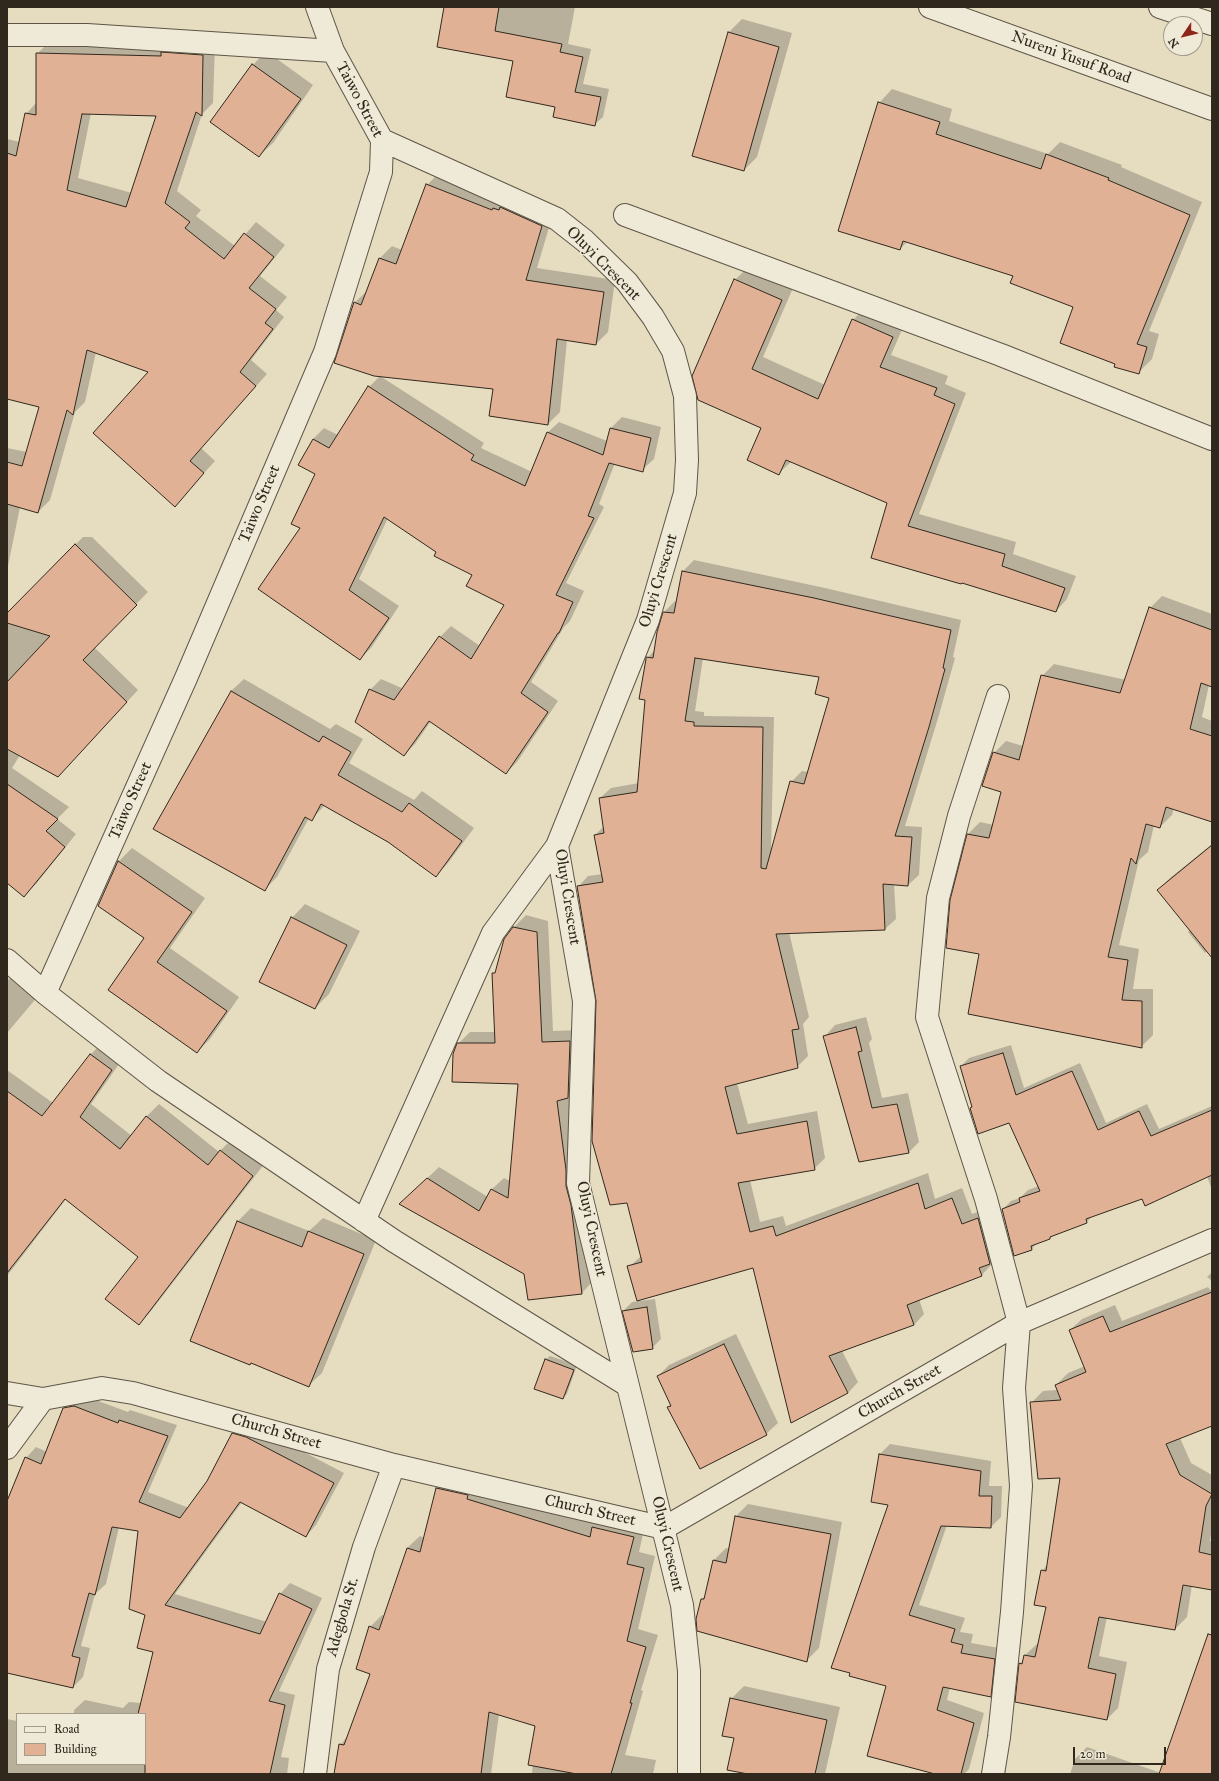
<!DOCTYPE html>
<style>
body{margin:0}
#map{position:relative;width:1219px;height:1781px;overflow:hidden;background:#e6ddc1;font-family:"IM FELL Great Primer",serif}
canvas{display:block}
.frame{position:absolute;inset:0;border:8px solid #31281d;pointer-events:none}
.legend{position:absolute;left:16px;top:1713px;width:130px;height:52px;box-sizing:border-box;background:#efe9d7;border:1px solid #a39c8d;margin:0;padding:5px 7px;list-style:none;font-size:12px;color:#31281d}
.legend li{display:flex;align-items:center;gap:8px;height:20px}
.legend b{width:20px;border:1px solid #a39c8d}
.north{position:absolute;left:1163px;top:16px;width:40px;height:40px;box-sizing:border-box;background:#efe9d7;border:1px solid #a39c8d;border-radius:50%;rotate:235deg;font-size:11px;font-weight:700;line-height:16px;text-align:center;color:#31281d}
.north::after{content:'';display:block;margin:auto;width:14px;height:18px;background:#8f2418;clip-path:polygon(50% 0,100% 100%,50% 72%,0 100%)}
.scale{position:absolute;left:1073px;top:1747px;width:93px;height:18px;box-sizing:border-box;border:2px solid #31281d;border-top:0;padding-left:5px;font-size:12px;line-height:14px;white-space:nowrap;color:#31281d;-webkit-text-stroke:3px #efe9d7;paint-order:stroke}
</style>
<div id="map">
<canvas width="1219" height="1781"></canvas>
<div class="frame"></div>
<ul class="legend">
<li><b style="height:5px;background:#efe9d7"></b>Road</li>
<li><b style="height:11px;background:#e0b194"></b>Building</li>
</ul>
<div class="north">N</div>
<div class="scale">20 m</div>
</div>
<script>
const context = document.querySelector('canvas').getContext('2d');
context.lineJoin = 'round';
function fill(path, color) { context.fillStyle = color; context.fill(path, 'evenodd'); }
const toPath = rows => new Path2D(rows.map(r => 'M' + r).join(''));
function stroke(path, color, width, dash) { context.strokeStyle = color; context.lineWidth = width; context.lineCap = dash ? 'butt' : 'round'; context.setLineDash(dash || []); context.stroke(path); }
function label(font, color, halo, rows, align = 'center') {
  context.font = font + ' "IM FELL Great Primer",serif'; context.lineWidth = 3; context.setLineDash([]); context.textBaseline = 'middle'; context.strokeStyle = halo; context.fillStyle = color; for (const [text, x, y, turn = 0] of rows) {
    context.save(); context.translate(x, y); context.rotate((+turn || 0) * Math.PI / 180); context.textAlign = isNaN(turn) ? turn : align; if (halo) context.strokeText(text, 0, 0); context.fillText(text, 0, 0); context.restore();
  }
}
fill(toPath([
 [445,7,575,7,568,44,591,49,583,84,609,89,603,117,594,125,556,107,514,60],
 [742,19,792,33,757,157,744,170,729,32],
 [49,42,215,44,213,103,202,114,177,191,201,210,196,216,235,246,256,222,285,245,260,276,287,297,276,310,284,317,251,360,267,374,201,448,215,461,175,505,150,372,96,352,85,402,75,412,50,500,38,512,20,507,7,571,7,448,27,452,40,406,7,398,7,139,20,142,26,114,37,102,37,54],
 [91,113,157,115,132,193,78,178],
 [266,51,313,85,273,143,259,156,253,65],
 [892,89,952,109,949,121,1048,154,1060,142,1122,165,1121,167,1202,202,1149,331,1159,334,1152,359,1139,372,1116,364,1075,306,1014,275,908,241,900,249,879,103],
 [439,173,553,214,537,268,615,280,608,332,596,344,567,340,560,412,548,424,494,388,354,303,367,291,380,258,392,246,402,250,427,185],
 [747,268,793,288,763,357,825,385,853,320,865,308,904,325,891,355,948,376,945,384,966,393,919,514,1016,542,1013,554,1076,576,1067,599,1056,611,962,582,873,557,888,503,791,462,779,473,762,427,735,280],
 [380,376,484,443,481,448,532,472,547,433,559,422,607,441,611,428,622,417,661,427,654,459,642,470,615,463,599,504,604,507,566,583,584,591,570,621,564,627,531,682,558,701,517,762,506,773,431,721,415,744,404,755,370,690,381,679,404,689,440,637,451,626,480,646,505,605,473,574,437,552,388,518,359,579,399,606,371,648,360,659,301,528,317,474,313,439,324,428,338,435,369,387],
 [83,537,92,537,148,592,94,647,138,690,69,764,20,755,12,768,69,807,57,819,76,834,36,884,24,895,7,881,7,614],
 [694,560,825,588,961,620,953,657,955,658,939,715,905,826,922,827,919,875,908,885,894,884,896,919,885,929,789,932,809,1017,803,1024,808,1056,797,1067,737,1083,748,1124,817,1111,825,1158,814,1169,750,1180,760,1222,783,1216,786,1226,928,1173,935,1199,962,1188,972,1214,989,1208,992,1264,982,1275,919,1299,924,1314,914,1325,842,1351,858,1382,848,1393,754,1267,629,1267,641,1256,578,887,588,876,603,874,595,835,604,826,600,798,611,788,639,783,646,700,647,658,655,650,664,612,675,601,677,602,683,571],
 [703,658,821,676,831,697,809,772,802,771,791,782,771,852,774,717,704,716,704,712,695,711],
 [1162,596,1212,614,1212,686,1209,685,1202,717,1212,721,1212,821,1174,808,1172,815,1160,827,1154,825,1148,852,1139,860,1119,945,1139,949,1133,989,1153,989,1153,1035,1141,1047,980,954,951,900,968,834,980,822,994,825,1002,792,994,753,1006,741,1023,746,1042,676,1054,664,1126,680,1150,608],
 [244,679,330,729,336,724,363,739,349,763,414,800,422,791,474,828,448,863,436,876,388,842,325,805,311,820,309,818,277,877,264,890,231,691],
 [1212,844,1212,947,1205,953,1188,932,1190,930,1158,890,1170,878],
 [132,848,205,898,170,948,239,997,210,1039,197,1052,146,937,99,905,119,861],
 [305,904,360,931,329,994,315,1008,292,918],
 [526,915,548,921,553,1031,581,1030,580,1086,569,1096,593,1281,582,1293,525,1273,400,1204,439,1167,488,1197,492,1189,504,1178,510,1181,519,1083,458,1044,470,1032,495,1032,493,974,497,970,514,927],
 [14,974,39,995,7,1033,7,981],
 [866,1017,872,1039,869,1043,882,1098,908,1093,919,1142,909,1152,859,1161,825,1036,835,1025],
 [103,1042,124,1057,91,1104,132,1136,146,1117,159,1104,219,1152,233,1138,265,1163,151,1311,139,1324,139,1256,66,1199,7,1276,7,1070,53,1103,90,1055],
 [1011,1045,1024,1088,1080,1063,1106,1123,1147,1104,1159,1129,1212,1106,1212,1190,1207,1176,1093,1215,1087,1222,1054,1235,1050,1238,1038,1242,1032,1249,1003,1209,1011,1201,1020,1198,1028,1190,1039,1186,1010,1121,971,1108,973,1106,961,1066,969,1058],
 [251,1208,309,1231,323,1218,376,1240,322,1373,308,1386,237,1222],
 [1212,1272,1212,1281,1207,1277],
 [1208,1287,1212,1292,1212,1425,1180,1438,1191,1463,1212,1475,1212,1529,1210,1541,1212,1541,1212,1589,1192,1585,1187,1617,1175,1629,1107,1617,1099,1656,1127,1662,1118,1708,1107,1719,1020,1664,1024,1660,1025,1655,1037,1644,1039,1644,1047,1606,1042,1571,1048,1564,1061,1477,1031,1403,1043,1391,1058,1390,1056,1385,1068,1373,1085,1366,1070,1330,1082,1319,1115,1305,1122,1321],
 [655,1299,661,1339,652,1348,623,1311,632,1302],
 [736,1334,778,1423,766,1434,668,1407,671,1404,658,1376,669,1365],
 [550,1356,577,1365,567,1394,563,1398,545,1360],
 [85,1396,128,1412,130,1410,177,1425,148,1492,189,1508,208,1482,233,1434,243,1423,256,1427,344,1473,316,1525,306,1536,242,1502,175,1594,267,1622,280,1594,290,1583,322,1598,279,1691,295,1695,281,1757,289,1758,287,1774,7,1774,7,1719,17,1721,17,1764,145,1764,145,1714,74,1714,74,1710,85,1700,123,1708,129,1702,141,1703,154,1652,147,1614,139,1531,119,1527,106,1584,95,1594,81,1646,90,1648,83,1677,73,1687,7,1672,7,1500,10,1497,26,1458,36,1447,47,1452,64,1409,74,1398],
 [890,1444,991,1461,989,1486,1002,1486,1001,1517,991,1527,947,1525,919,1605,965,1618,960,1632,973,1634,971,1643,1005,1649,1001,1685,990,1696,950,1687,947,1700,984,1713,969,1769,964,1774,939,1774,887,1686,890,1504,872,1501,880,1454],
 [449,1476,645,1525,639,1552,655,1556,638,1629,658,1635,641,1690,643,1691,625,1755,656,1760,653,1774,532,1774,536,1725,499,1714,491,1774,335,1774,340,1745,347,1737,371,1673,370,1627,382,1615,385,1616,407,1548,420,1536,424,1538,437,1488],
 [748,1504,842,1522,819,1648,807,1660,702,1599,706,1596,714,1560,726,1548,730,1549,736,1516],
 [1212,1640,1212,1774,1070,1774,1075,1759,1087,1747,1161,1773],
 [744,1686,840,1707,825,1774,752,1774,736,1738,731,1699]
]), '#0003');
const building = toPath([
 [444,7,499,7,495,31,562,44,560,52,583,57,575,92,601,97,595,126,553,117,555,107,506,97,513,61,437,47,444,7],
 [728,32,779,47,744,171,692,156,728,32],
 [161,52,203,55,202,116,196,112,165,203,190,222,185,228,224,259,244,233,274,257,249,288,276,309,265,323,273,329,240,372,256,386,190,461,204,473,175,507,93,433,148,372,87,350,73,415,67,410,38,513,7,504,7,462,22,466,39,407,7,399,7,153,16,156,25,113,36,115,36,53,161,56,161,52],
 [82,114,156,116,126,207,67,190,82,114],
 [252,64,301,99,259,157,210,122,252,64],
 [878,102,940,122,936,134,1041,169,1046,154,1109,178,1108,180,1190,215,1137,344,1147,347,1139,374,1114,367,1115,364,1060,343,1073,307,1010,283,1013,276,903,241,900,250,838,231,878,102],
 [426,184,492,210,493,208,499,210,500,207,542,226,526,280,604,292,596,345,557,339,548,425,489,416,493,389,374,376,334,363,354,302,361,305,379,258,396,264,426,184],
 [734,279,782,300,752,369,818,399,852,319,893,337,880,367,937,388,934,395,955,404,908,526,1005,554,1002,566,1065,588,1056,612,962,583,961,584,871,558,887,503,786,460,779,475,747,460,761,428,698,400,692,376,734,279],
 [368,386,474,455,471,460,525,486,547,432,603,455,610,428,651,438,643,472,609,463,588,516,594,518,556,595,573,602,559,633,558,633,521,693,548,712,506,774,429,721,404,756,355,722,369,689,394,700,439,636,471,659,504,605,466,586,472,575,434,556,436,552,384,517,349,590,389,618,360,660,258,589,300,528,291,524,315,474,298,465,313,439,329,448,368,386],
 [75,544,137,605,83,660,127,702,58,777,7,749,7,682,50,636,7,623,7,613,75,544],
 [682,571,814,598,951,630,943,668,945,669,929,727,895,836,912,837,908,886,883,884,885,930,776,934,799,1029,792,1030,798,1068,725,1087,737,1134,807,1121,815,1170,738,1183,750,1232,773,1226,776,1236,918,1183,925,1209,952,1198,962,1224,978,1218,990,1264,979,1268,982,1276,907,1305,914,1325,829,1356,848,1393,791,1423,753,1268,637,1301,627,1266,642,1262,627,1203,610,1205,592,1141,596,1001,577,886,603,882,594,835,604,833,599,798,637,792,645,700,639,699,646,659,646,657,653,658,657,632,663,612,674,613,682,571],
 [695,658,819,677,815,694,829,698,804,784,790,781,766,869,761,868,763,727,694,726,694,722,685,721,695,658],
 [1149,607,1212,630,1212,687,1201,683,1190,729,1212,736,1212,822,1166,807,1160,828,1146,824,1136,864,1131,858,1108,957,1128,960,1122,1000,1142,1001,1142,1048,968,1014,979,954,946,948,950,900,967,834,989,838,1001,792,982,786,993,752,1019,760,1041,675,1120,693,1149,607],
 [231,691,319,742,323,736,351,752,338,775,402,812,409,803,462,841,436,877,388,842,321,804,312,821,305,817,265,891,153,829,231,691],
 [7,784,58,819,46,831,65,847,24,897,7,883,7,784],
 [1212,845,1212,958,1157,890,1212,845],
 [118,861,192,912,157,962,227,1011,197,1053,108,990,144,938,98,906,118,861],
 [291,917,347,945,315,1009,259,982,291,917],
 [513,927,537,932,542,1042,570,1041,568,1098,557,1101,566,1170,566,1186,571,1205,582,1294,528,1300,524,1274,399,1204,427,1178,479,1211,491,1189,508,1198,518,1084,452,1082,453,1054,457,1043,495,1043,492,973,495,973,504,939,513,927],
 [856,1027,862,1051,858,1052,872,1108,897,1104,909,1153,859,1162,823,1036,856,1027],
 [1003,1053,1016,1095,1072,1071,1098,1130,1139,1111,1151,1136,1212,1110,1212,1175,1145,1206,1142,1199,1086,1219,1087,1223,1050,1237,1050,1239,1031,1246,1032,1250,1014,1256,1002,1209,1020,1202,1019,1198,1040,1191,1009,1123,978,1134,970,1108,972,1107,960,1066,1003,1053],
 [90,1054,112,1070,80,1117,120,1149,146,1116,208,1165,220,1150,253,1176,139,1325,105,1299,138,1257,65,1199,7,1273,7,1091,42,1116,90,1054],
 [237,1221,302,1247,308,1231,364,1254,309,1387,251,1363,250,1365,190,1341,237,1221],
 [1212,1292,1212,1426,1166,1444,1180,1475,1212,1494,1206,1506,1199,1552,1212,1555,1212,1590,1183,1585,1175,1630,1099,1617,1088,1668,1116,1674,1107,1720,1015,1702,1019,1663,1022,1664,1024,1655,1035,1657,1046,1607,1034,1605,1041,1570,1046,1571,1060,1478,1038,1479,1030,1402,1061,1400,1055,1385,1086,1372,1069,1330,1103,1316,1110,1332,1212,1292],
 [647,1307,653,1349,633,1352,622,1311,647,1307],
 [724,1344,767,1435,700,1469,667,1407,671,1406,657,1376,724,1344],
 [545,1359,574,1370,563,1399,534,1389,545,1359],
 [74,1406,118,1423,119,1420,168,1436,139,1502,180,1518,207,1481,232,1433,246,1437,334,1483,306,1537,240,1502,165,1605,260,1634,279,1593,312,1609,269,1701,285,1705,270,1774,145,1774,145,1714,138,1714,153,1652,137,1648,145,1615,129,1609,138,1531,112,1527,95,1595,89,1593,72,1656,80,1658,73,1688,7,1673,7,1501,25,1457,41,1464,63,1408,74,1406],
 [879,1454,981,1471,979,1496,992,1496,991,1528,941,1526,909,1615,955,1629,951,1642,963,1645,961,1653,995,1659,991,1697,943,1687,937,1710,974,1723,961,1774,935,1774,867,1756,886,1686,849,1676,850,1673,831,1668,888,1505,871,1502,879,1454],
 [436,1488,468,1495,467,1499,590,1537,592,1527,634,1537,627,1564,644,1568,627,1641,646,1647,630,1703,632,1703,611,1774,577,1774,528,1765,535,1726,489,1712,481,1774,334,1774,339,1744,344,1745,370,1674,356,1669,369,1626,379,1630,407,1548,420,1552,436,1488],
 [735,1516,831,1534,807,1662,697,1631,696,1619,701,1599,704,1599,713,1560,726,1563,735,1516],
 [1208,1634,1212,1635,1212,1774,1159,1774,1208,1634],
 [730,1698,827,1720,815,1774,748,1774,727,1770,734,1738,722,1736,730,1698]
]);
fill(building, '#e0b194');
stroke(building, '#31281d', 1);
const minor = toPath([
 [930,7,1212,109],
 [1160,7,1212,24],
 [7,35,87,35,333,51],
 [382,140,557,219,585,241,627,282,653,317,673,351,685,396,687,460,685,493,648,620,557,846,584,1001,578,1183,682,1605,689,1671,689,1774],
 [625,215,1001,355,1212,439],
 [7,960,45,993,158,1081,394,1241,627,1385],
 [45,993,186,678,325,352,381,172,382,140,333,51,317,7],
 [364,1221,493,933,557,846],
 [7,1393,43,1399,102,1388,133,1393,394,1465,664,1528,1019,1323,1212,1240],
 [7,1448,43,1399],
 [315,1774,328,1669,364,1547,394,1465],
 [993,1774,999,1737,1012,1612,1021,1486,1014,1388,1019,1323,986,1199,927,1017,938,898,959,816,998,696]
]);
stroke(minor, '#5e5546', 24);
stroke(minor, '#efe9d7', 22);
label('16px', '#31281d', '#efe9d7', [
 ["Nureni Yusuf Road",1071,58,20],
 ["Taiwo Street",359,100,62],
 ["Oluyi Crescent",603,264,45],
 ["Taiwo Street",260,504,-67],
 ["Oluyi Crescent",659,581,-73],
 ["Taiwo Street",131,801,-66],
 ["Oluyi Crescent",567,897,81],
 ["Oluyi Crescent",591,1229,78],
 ["Church Street",900,1392,-30],
 ["Church Street",276,1432,16],
 ["Church Street",590,1511,13],
 ["Oluyi Crescent",667,1544,77],
 ["Adegbola St.",343,1617,-74]
]);
</script>
